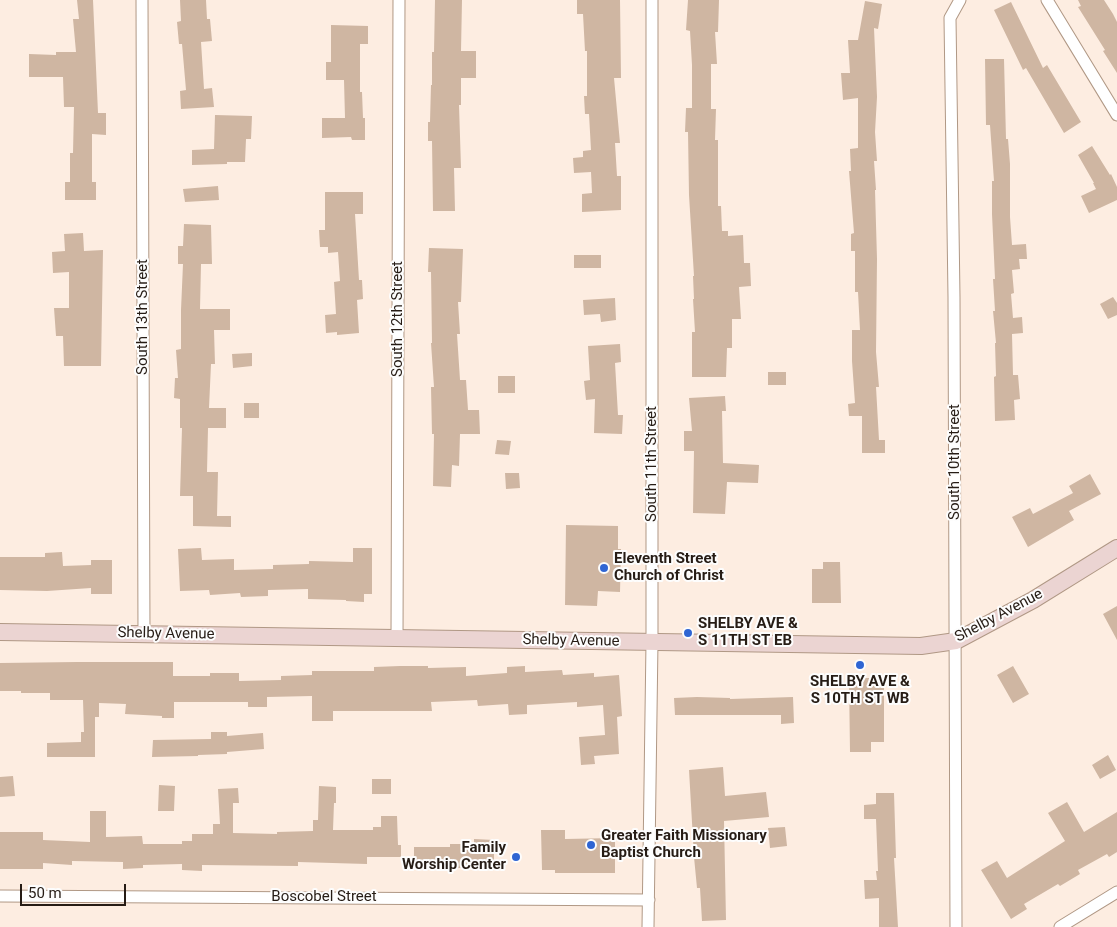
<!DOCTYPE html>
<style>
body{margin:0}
#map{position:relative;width:1117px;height:927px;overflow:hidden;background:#fdede1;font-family:Roboto,sans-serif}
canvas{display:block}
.scale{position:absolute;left:20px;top:884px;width:106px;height:22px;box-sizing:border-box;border:2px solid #261c15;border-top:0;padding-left:6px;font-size:15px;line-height:18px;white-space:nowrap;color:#261c15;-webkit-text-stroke:4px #fdfdfd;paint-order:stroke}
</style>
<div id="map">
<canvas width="1117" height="927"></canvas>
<div class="scale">50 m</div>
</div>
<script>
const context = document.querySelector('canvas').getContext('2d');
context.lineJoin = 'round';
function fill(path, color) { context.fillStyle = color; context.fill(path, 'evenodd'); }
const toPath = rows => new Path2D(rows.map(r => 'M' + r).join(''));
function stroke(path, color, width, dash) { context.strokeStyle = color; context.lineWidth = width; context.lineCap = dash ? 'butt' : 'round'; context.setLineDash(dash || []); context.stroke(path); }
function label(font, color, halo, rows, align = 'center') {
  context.font = font + ' Roboto,sans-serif'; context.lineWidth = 4; context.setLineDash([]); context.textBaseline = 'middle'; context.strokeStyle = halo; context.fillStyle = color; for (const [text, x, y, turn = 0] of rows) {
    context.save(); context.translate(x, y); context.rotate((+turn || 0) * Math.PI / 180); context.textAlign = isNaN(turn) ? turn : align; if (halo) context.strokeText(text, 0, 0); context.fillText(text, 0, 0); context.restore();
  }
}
fill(toPath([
 [77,0,93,0,98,113,106,113,106,135,92,134,92,182,96,182,96,200,65,200,65,182,70,182,70,153,73,153,74,107,64,107,63,77,29,77,29,54,56,55,56,52,76,52,73,19,79,19],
 [180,0,206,0,207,19,210,19,212,41,201,42,204,89,212,88,214,107,181,109,180,91,186,90,182,44,179,44,177,22,181,21],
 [435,0,462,0,461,51,476,51,476,78,461,78,461,105,459,105,461,168,454,168,455,211,433,211,432,141,428,141,428,122,430,122,431,85,432,85,432,52,434,52],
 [577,0,620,0,621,78,614,78,620,143,615,143,617,176,621,176,621,210,582,212,582,194,592,193,591,172,574,173,573,158,583,157,583,151,591,150,589,114,585,114,584,96,587,96,587,51,585,51,583,14,577,14],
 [688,0,719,0,718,32,715,32,717,64,711,64,711,109,716,109,715,140,718,140,718,206,721,206,722,231,728,231,728,236,743,235,744,263,750,263,751,286,739,287,741,319,732,319,732,348,727,348,726,377,692,377,692,332,695,332,693,299,694,299,693,276,694,276,689,195,688,132,685,132,686,108,692,108,692,65,690,31,686,30],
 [1078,0,1104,0,1113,14,1117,22,1117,73,1103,51,1105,50,1078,7,1081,6],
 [865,1,882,4,878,29,874,28,877,97,875,132,877,161,874,161,876,190,875,190,877,259,876,352,879,387,876,387,879,440,885,440,885,453,862,453,862,416,849,416,848,404,855,403,852,361,852,330,860,330,858,292,855,292,855,251,851,251,851,234,854,233,849,171,851,171,850,149,858,148,858,98,843,100,841,73,850,73,848,40,858,40],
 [1011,2,1043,68,1047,65,1081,122,1064,133,1026,68,1023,70,994,10],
 [331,25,368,26,368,44,360,44,360,92,362,92,363,118,365,118,365,140,352,140,351,137,322,138,322,118,345,118,344,80,326,80,326,62,331,62],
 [985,59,1004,59,1006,139,1008,139,1010,164,1010,217,1012,245,1026,244,1027,259,1019,259,1020,269,1012,270,1014,293,1011,294,1013,318,1022,317,1023,333,1012,334,1013,375,1018,375,1020,399,1014,400,1015,420,995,421,994,377,996,376,995,343,996,343,993,311,995,311,993,279,995,279,992,214,992,181,994,181,990,125,986,125],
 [215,115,252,116,251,139,246,139,245,162,227,162,227,164,192,165,192,150,214,149],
 [1092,146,1110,175,1111,174,1117,187,1117,200,1089,213,1081,196,1096,189,1093,183,1094,183,1078,155],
 [218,186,219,200,185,202,183,189],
 [325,192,363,192,363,214,355,214,359,280,362,280,363,299,357,300,359,333,337,335,337,332,326,333,325,315,336,314,334,282,340,281,338,252,328,253,328,247,320,247,319,230,325,230],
 [184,224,211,225,212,264,201,264,200,309,230,309,230,330,214,330,215,364,211,364,209,408,226,408,226,428,208,428,207,472,218,472,217,516,231,516,231,527,193,526,193,496,180,496,182,428,180,428,180,399,174,398,175,378,178,378,176,350,181,349,181,310,183,264,178,264,178,246,183,246],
 [83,233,84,251,103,250,101,366,64,366,63,336,56,336,54,308,69,308,69,272,53,273,52,252,65,251,64,234],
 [429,248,463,249,461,302,458,302,460,334,457,334,460,380,466,380,468,410,479,410,480,434,460,434,459,466,452,465,451,487,433,486,434,434,432,434,431,387,434,387,431,343,432,343,431,272,428,272],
 [574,255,601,255,601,268,574,268],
 [1113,297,1117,303,1117,315,1108,319,1100,304],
 [615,298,616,320,601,322,600,314,584,315,583,300],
 [620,344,621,362,615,363,618,415,623,415,622,434,594,433,595,399,586,400,584,381,590,380,588,346],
 [252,353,252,366,233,368,232,354],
 [768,372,786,372,786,385,768,385],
 [498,376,515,376,515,393,498,393],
 [725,396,726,411,722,411,723,463,759,465,758,483,727,482,725,514,693,513,694,451,684,451,684,431,692,431,689,398],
 [244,403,259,403,259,418,244,418],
 [497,440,511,441,509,455,495,454],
 [505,473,519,473,520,488,506,489],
 [1090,474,1101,494,1069,511,1074,520,1028,547,1012,517,1030,508,1033,514,1073,493,1069,486],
 [566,525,618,526,618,549,621,549,620,592,598,591,597,606,565,605],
 [201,548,202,560,234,559,234,570,273,569,273,565,309,564,309,561,353,562,353,548,372,548,372,594,364,594,364,602,346,601,346,600,308,599,308,589,268,590,268,596,241,597,240,593,210,595,209,590,180,591,178,549],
 [62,552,63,566,91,565,91,560,112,560,112,594,91,594,91,588,47,591,0,590,0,557,45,557,45,553],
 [823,562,840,562,841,603,812,603,812,569,823,569],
 [1117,606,1117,640,1103,614],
 [77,662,173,662,173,676,210,676,210,673,239,673,239,681,281,680,281,676,312,675,312,671,374,671,374,667,400,666,428,666,428,668,466,667,466,676,507,673,507,667,525,666,525,672,562,670,563,675,594,673,594,677,619,675,622,716,617,717,619,754,594,756,595,764,581,765,579,737,605,735,603,705,577,707,577,702,527,705,527,714,509,715,508,704,478,706,477,700,431,702,432,711,333,711,333,721,312,721,312,696,267,697,267,707,248,707,248,702,174,702,174,718,162,718,162,716,125,714,126,704,99,703,99,717,95,717,95,757,47,757,47,743,81,742,81,732,84,732,83,700,50,700,50,693,21,693,21,691,0,691,0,663],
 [1013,666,1029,694,1013,703,997,675],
 [849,678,884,678,884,742,871,742,871,752,850,752],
 [697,697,730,698,730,699,793,697,794,723,781,724,781,715,675,715,674,698],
 [211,732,227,732,227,736,263,733,264,749,227,752,227,754,198,755,198,756,152,757,153,740,211,739],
 [1108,755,1116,770,1100,779,1092,765],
 [723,767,725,796,766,792,769,817,724,821,726,920,702,921,700,888,697,888,694,857,689,770],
 [13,776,15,796,0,797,0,777],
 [372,779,391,779,391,794,372,794],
 [159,785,175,786,174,811,158,811],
 [319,786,336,787,336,803,334,803,333,830,373,830,373,827,381,827,381,816,397,816,398,845,401,845,401,857,367,857,367,864,298,862,298,866,202,865,202,871,182,870,182,864,143,865,143,868,123,869,123,862,72,861,72,865,43,863,43,869,0,869,0,832,43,832,43,840,90,842,90,811,106,811,106,837,142,836,143,844,182,844,182,841,192,841,192,834,213,834,213,824,220,824,218,789,238,788,239,803,233,803,233,833,277,834,277,832,313,831,313,820,318,820],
 [876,793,894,793,896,858,894,858,898,927,879,927,879,898,865,899,864,880,877,880,876,871,878,871,876,819,864,819,864,805,876,804],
 [1067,802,1084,832,1117,812,1117,852,1109,857,1107,854,1078,870,1080,874,1060,886,1058,884,1024,904,1027,909,1011,919,981,870,997,861,1007,878,1065,841,1048,813],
 [785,827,787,846,770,848,768,828],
 [541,830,565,830,565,839,615,838,615,873,555,873,555,870,542,870],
 [474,839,494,840,494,868,414,868,414,847,450,847,450,844,474,844]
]), '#cfb6a2');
const street = toPath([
 [142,0,144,634],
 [1047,0,1117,115],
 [397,638,399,0],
 [0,896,649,900],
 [648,927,652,642,652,0],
 [956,927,954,297,950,18,960,0],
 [1060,927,1117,892]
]);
const secondary = toPath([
 [0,632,921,646,956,641,1033,600,1117,548]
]);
stroke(street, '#b09885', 13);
stroke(secondary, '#b09885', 18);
stroke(street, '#fff', 11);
stroke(secondary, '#ebd4d2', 16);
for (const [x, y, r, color] of [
 [604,568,5,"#2f65d3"],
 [688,633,5,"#2f65d3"],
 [860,665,5,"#2f65d3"],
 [591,845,5,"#2f65d3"],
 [516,857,5,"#2f65d3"]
]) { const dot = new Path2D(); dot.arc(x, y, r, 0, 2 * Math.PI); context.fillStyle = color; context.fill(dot); stroke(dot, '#fdfdfd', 2); }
label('15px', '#261c15', '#fdfdfd', [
 ["South 13th Street",143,317,-90],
 ["South 12th Street",398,319,-90],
 ["South 10th Street",955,462,-90],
 ["South 11th Street",652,464,-90],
 ["Shelby Avenue",999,616,-28],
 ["Shelby Avenue",166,634,1],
 ["Shelby Avenue",571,641,1],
 ["Boscobel Street",324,897]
]);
label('bold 15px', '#261c15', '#fdfdfd', [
 ["Eleventh Street",614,559],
 ["Church of Christ",614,576],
 ["SHELBY AVE &",698,624],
 ["S 11TH ST EB",698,641],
 ["SHELBY AVE &",860,682,"center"],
 ["S 10TH ST WB",860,699,"center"],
 ["Greater Faith Missionary",601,836],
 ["Baptist Church",601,853],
 ["Family",506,848,"right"],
 ["Worship Center",506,865,"right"]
], 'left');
</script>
